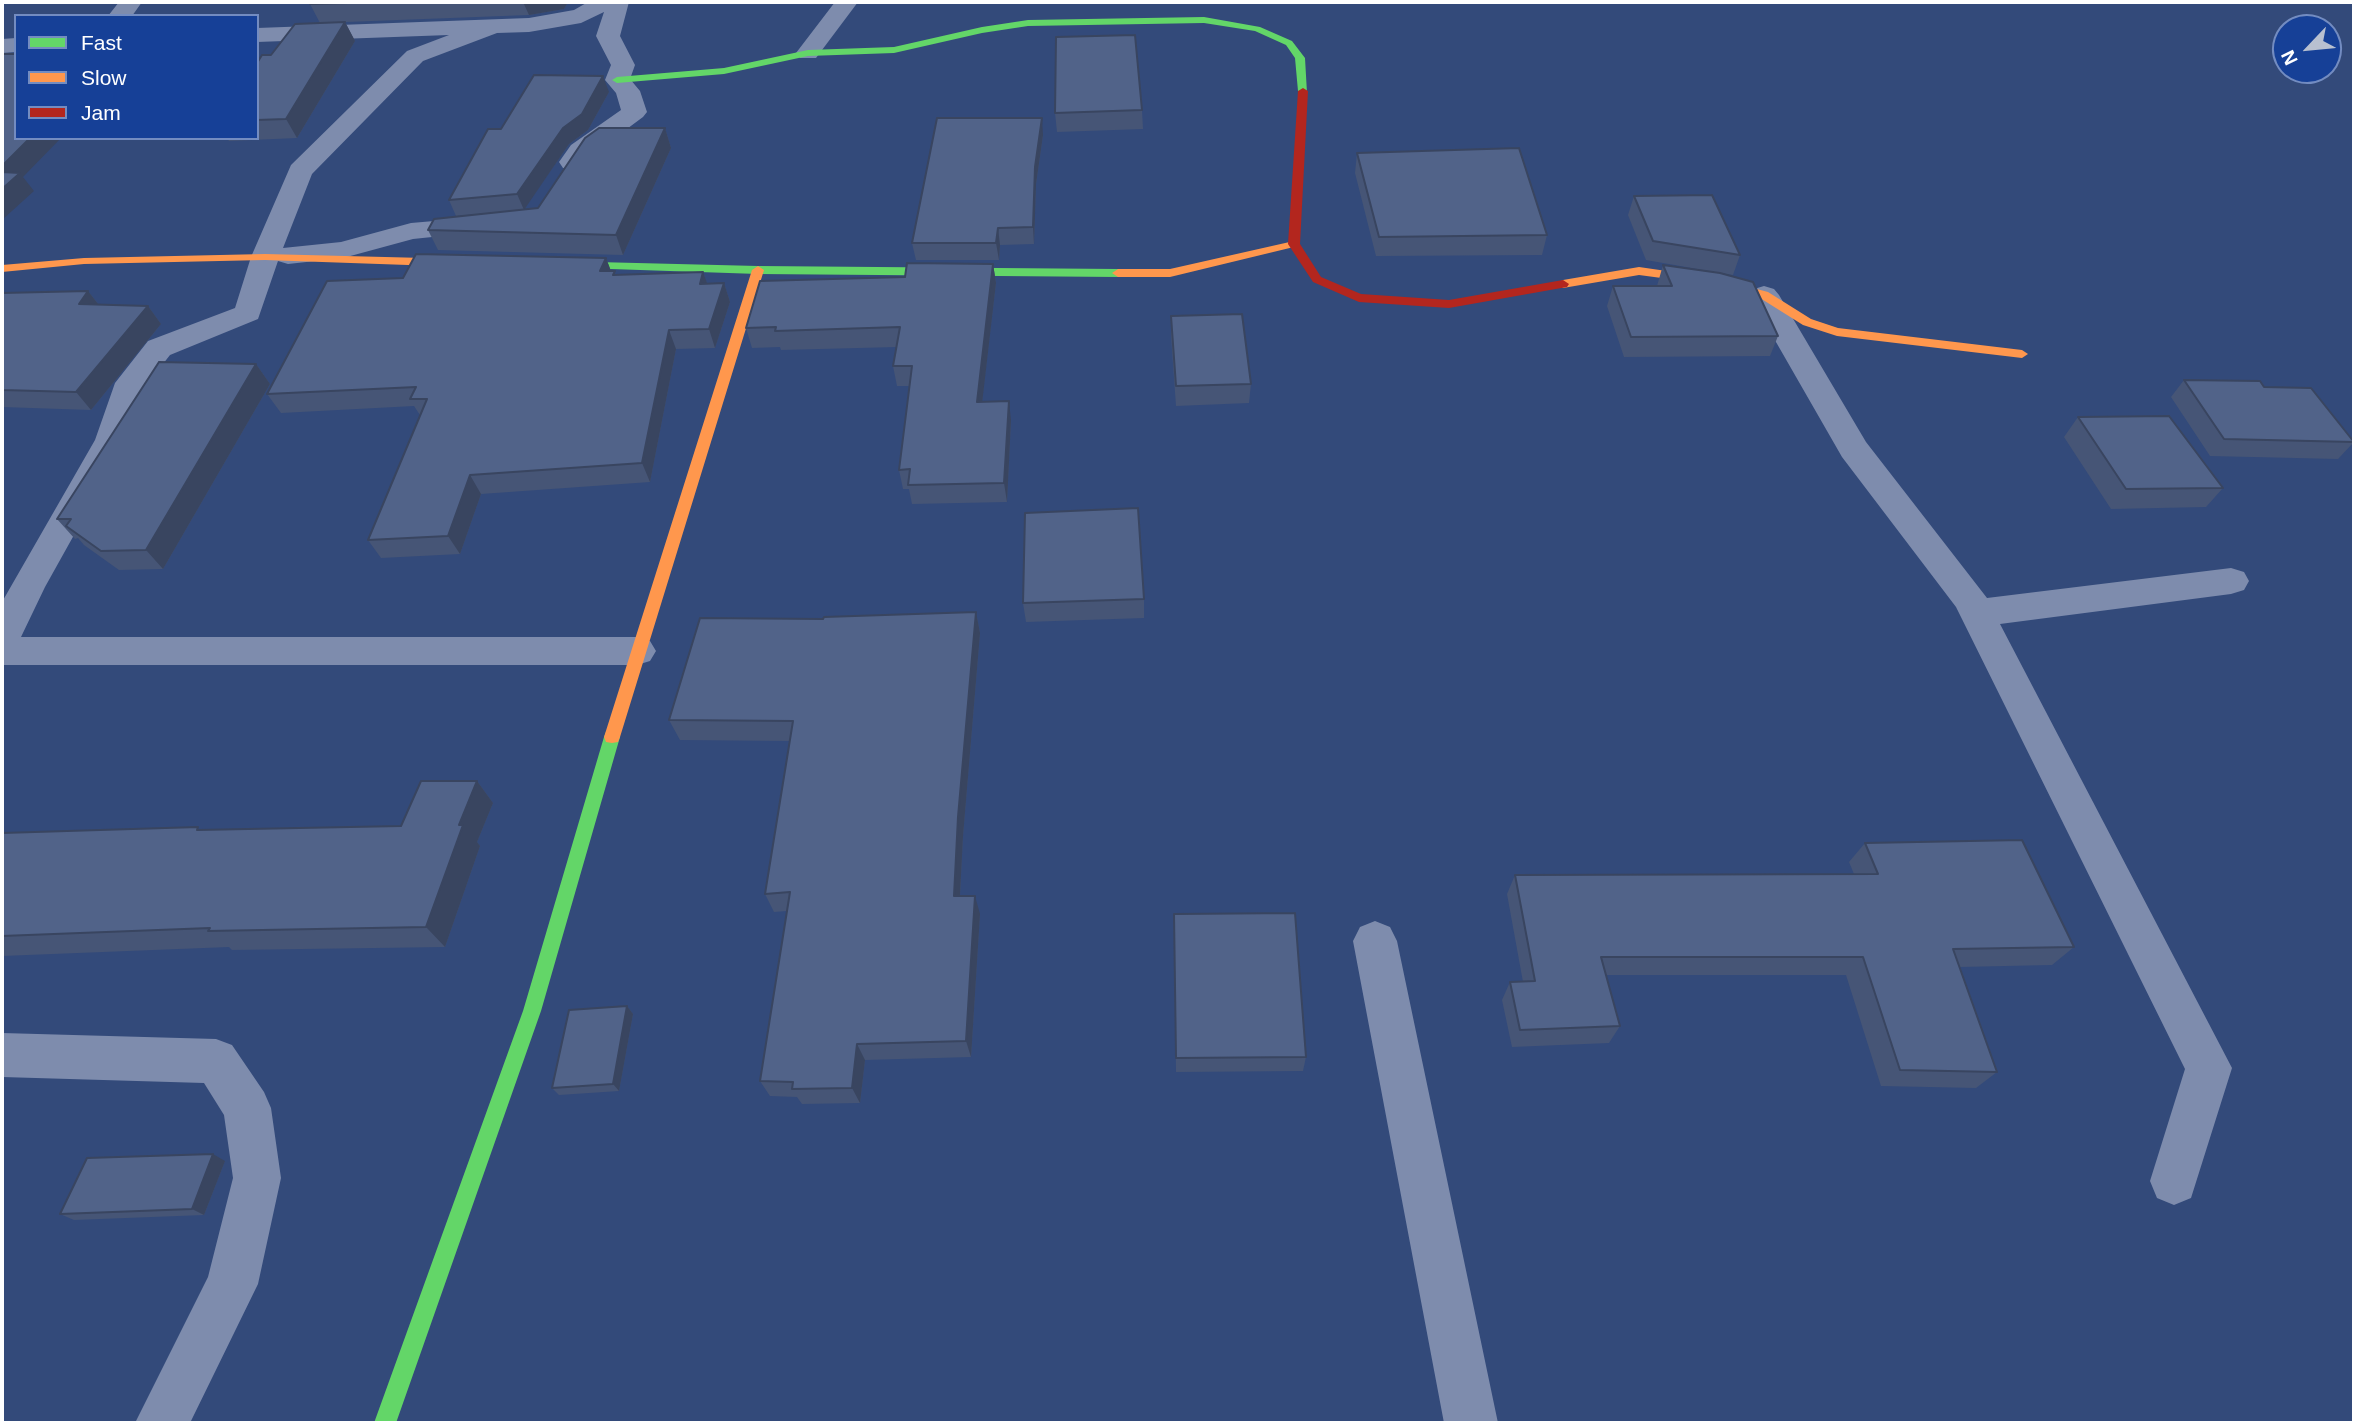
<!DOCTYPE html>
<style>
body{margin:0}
#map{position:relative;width:2356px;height:1425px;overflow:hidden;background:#334a7a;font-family:Helvetica,sans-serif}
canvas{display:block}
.frame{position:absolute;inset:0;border:4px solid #fff;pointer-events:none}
.legend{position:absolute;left:14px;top:14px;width:245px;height:126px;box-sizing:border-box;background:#164097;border:2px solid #738cc1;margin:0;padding:9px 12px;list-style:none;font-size:21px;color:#fff}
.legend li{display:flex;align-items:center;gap:14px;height:35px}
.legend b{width:35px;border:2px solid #738cc1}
.north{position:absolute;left:2272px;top:14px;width:70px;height:70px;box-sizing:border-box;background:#164097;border:2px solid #738cc1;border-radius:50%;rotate:244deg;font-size:19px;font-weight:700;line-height:28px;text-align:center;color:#fff}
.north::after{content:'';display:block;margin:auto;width:24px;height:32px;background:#b8c0d0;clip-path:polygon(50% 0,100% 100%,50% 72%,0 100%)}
</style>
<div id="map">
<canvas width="2356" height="1425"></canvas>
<div class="frame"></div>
<ul class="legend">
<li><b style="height:9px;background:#63d668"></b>Fast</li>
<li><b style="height:9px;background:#ff974d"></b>Slow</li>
<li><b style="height:9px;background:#b3261e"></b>Jam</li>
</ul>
<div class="north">N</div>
</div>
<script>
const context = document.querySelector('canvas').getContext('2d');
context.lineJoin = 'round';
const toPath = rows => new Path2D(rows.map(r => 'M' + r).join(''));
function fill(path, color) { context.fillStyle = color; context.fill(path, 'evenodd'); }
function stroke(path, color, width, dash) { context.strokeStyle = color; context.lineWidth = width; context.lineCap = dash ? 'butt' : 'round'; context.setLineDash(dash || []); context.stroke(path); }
fill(toPath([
 [119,2,142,2,132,16,108,16,119,2],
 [588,2,629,2,620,36,635,65,630,79,640,91,647,112,643,117,589,157,581,168,572,170,563,168,559,162,571,145,621,110,616,93,605,80,611,65,596,36,604,12,581,23,529,32,497,33,423,61,312,174,283,248,341,242,411,223,480,217,490,219,494,225,490,231,413,239,343,258,288,264,278,261,258,319,170,355,141,392,127,440,45,587,21,637,637,637,650,641,656,651,650,661,637,665,2,665,2,602,95,440,115,383,148,341,235,308,251,257,291,165,407,51,449,35,257,42,257,28,529,18,574,10,588,2],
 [835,2,858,2,816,58,800,58,796,53,835,2],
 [16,38,16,52,2,53,2,39,16,38],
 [1764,286,1774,289,1779,295,1866,442,1987,598,2231,568,2244,572,2249,581,2244,590,2231,594,2000,624,2232,1068,2191,1198,2174,1205,2157,1198,2150,1181,2185,1069,1956,607,1842,457,1749,295,1754,289,1764,286],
 [1375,921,1390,927,1397,941,1498,1423,1444,1423,1353,941,1360,927,1375,921],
 [2,1033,216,1039,232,1045,264,1092,271,1108,281,1178,258,1284,190,1423,135,1423,208,1277,233,1178,224,1115,204,1083,2,1077,2,1033]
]), '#7e8cad');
fill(toPath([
 [1204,17,1260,27,1292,41,1305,58,1307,93,1298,91,1295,58,1286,45,1255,31,1204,23,1028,26,982,33,894,53,808,56,724,74,617,83,612,80,617,77,724,68,808,50,894,47,982,27,1028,20,1204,17],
 [556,261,758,266,1118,269,1124,273,1118,277,758,274,552,267,552,263,556,261],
 [612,731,618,732,620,737,541,1011,396,1423,374,1423,523,1011,604,737,606,732,612,731]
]), '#63d668');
fill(toPath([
 [1294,241,1298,242,1298,246,1170,277,1118,277,1112,273,1118,269,1170,269,1294,241],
 [265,254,465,259,471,263,465,267,265,260,84,264,2,272,2,265,84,258,265,254],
 [758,266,764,270,620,737,618,742,612,743,606,742,604,737,752,270,758,266],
 [1639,267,1715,278,1768,292,1811,319,1838,328,2022,350,2028,354,2022,358,1837,336,1803,325,1760,298,1714,285,1639,275,1563,288,1557,284,1563,280,1639,267]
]), '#ff974d');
fill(toPath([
 [1303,88,1308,91,1300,244,1321,277,1361,294,1449,300,1563,280,1569,284,1567,287,1449,308,1359,302,1313,282,1288,244,1298,91,1303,88]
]), '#b3261e');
fill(toPath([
 [313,2,568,2,564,9,529,15,320,23,310,4],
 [345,22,355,41,297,138,229,141,227,138,257,138,257,63],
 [609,92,588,130,569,144,524,209,538,208,665,128,671,148,623,255,438,250,428,230,513,211,456,216,449,200,501,129],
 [1142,110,1143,129,1057,132,1055,113],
 [1043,135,1036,184,1034,244,1000,245,999,260,916,260,912,243],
 [1357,153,1547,235,1542,255,1376,256,1355,173],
 [1634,196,1740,255,1733,275,1720,273,1778,336,1770,356,1624,357,1607,306,1613,286,1657,286,1663,265,1720,273,1646,260,1628,215],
 [606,258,611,271,617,275,703,272,707,284,724,283,730,302,715,348,676,349,650,482,481,494,460,554,381,558,368,540,420,415,414,406,281,413,267,394],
 [993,264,996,283,982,401,1011,420,1007,502,912,504,909,489,903,489,899,470,910,386,897,386,893,366,897,347,781,350,780,347,752,348,746,328,905,277],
 [88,291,99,305,148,306,161,324,91,410,2,407,2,293],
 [1171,316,1251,384,1249,403,1176,406,1171,336],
 [256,364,270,384,163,569,119,570,84,545,78,538,75,539,57,519],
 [2184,380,2264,387,2354,442,2338,459,2210,456,2171,397],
 [2078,417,2223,488,2206,507,2111,509,2064,437],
 [1144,599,1144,618,1026,622,1023,603],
 [976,612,980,633,963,836,960,896,980,914,971,1057,865,1060,860,1103,802,1104,797,1097,770,1096,760,1081,787,911,774,912,765,894,790,741,680,740,669,720,823,619],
 [477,781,493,803,477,842,480,846,445,947,232,950,229,947,2,956,2,833,401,826],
 [1865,843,2074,947,2052,965,1959,967,1997,1072,1976,1088,1881,1086,1846,975,1606,975,1620,1026,1609,1043,1512,1047,1502,1000,1510,982,1523,982,1507,894,1515,875,1854,874,1849,862],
 [1174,914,1306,1057,1303,1071,1176,1072],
 [627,1006,633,1014,619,1091,559,1095,552,1088],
 [225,1161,204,1215,74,1220,60,1214]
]), '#465576');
fill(toPath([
 [523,2,568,2,564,9,529,15],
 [345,22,355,41,297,138,286,119],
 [603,76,609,92,588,130,569,144,524,210,517,194,563,128],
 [1042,118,1043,135,1036,184,1034,244,1033,227,1035,167],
 [665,128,671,148,623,255,616,235],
 [30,138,61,138,23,177,34,191,2,220,2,166],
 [998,228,1000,245,999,260,996,243],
 [606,258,613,277,600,271],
 [993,264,996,283,980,421,977,402],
 [703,272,710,291,700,284],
 [724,283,730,302,715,348,709,329],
 [88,291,102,309,79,304],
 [148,306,161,324,91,410,76,392],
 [669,330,676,349,650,482,642,463],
 [256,364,270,384,163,569,146,550],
 [1009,401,1011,420,1007,502,1004,483],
 [470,475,481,494,460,554,448,536],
 [976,612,980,633,963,836,959,914,954,896,958,817],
 [477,781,493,803,477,842,480,846,445,947,426,927,459,825],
 [975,896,980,914,971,1057,966,1041],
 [627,1006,633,1014,619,1091,613,1084],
 [857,1044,865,1060,860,1103,852,1088],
 [213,1154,225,1161,204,1215,192,1209]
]), '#394560');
const building = toPath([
 [313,2,386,2,310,4,313,2],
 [345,22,286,119,257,120,257,63,262,55,271,55,295,24,345,22],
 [1135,35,1142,110,1055,113,1056,37,1135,35],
 [2,54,16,54,16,138,30,138,2,166,2,54],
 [534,75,603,76,582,114,563,128,517,194,449,200,488,129,501,129,534,75],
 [937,118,1042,118,1035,167,1033,227,998,228,996,243,912,243,937,118],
 [599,128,665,128,616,235,428,230,434,219,538,208,585,138,599,128],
 [1519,148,1547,235,1379,237,1357,153,1519,148],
 [2,172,20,173,2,189,2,172],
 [1712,195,1740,255,1653,241,1634,196,1712,195],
 [416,254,606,258,600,271,615,271,613,275,703,272,700,284,724,283,709,329,669,330,642,463,470,475,448,536,368,540,427,399,410,399,416,387,267,394,327,281,403,278,416,254],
 [907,263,993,264,977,402,1009,401,1004,483,908,485,910,469,899,470,912,366,893,366,900,327,775,331,776,327,746,328,760,281,905,277,907,263],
 [1663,265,1720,273,1753,282,1778,336,1631,337,1613,286,1672,286,1663,265],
 [88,291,79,304,148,306,76,392,2,390,2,293,88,291],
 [1242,314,1251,384,1176,386,1171,316,1242,314],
 [159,362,256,364,146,550,101,551,66,526,71,519,57,519,159,362],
 [2184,380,2260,381,2264,387,2311,388,2354,442,2224,439,2184,380],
 [2169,416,2223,488,2126,489,2078,417,2169,416],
 [1138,508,1144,599,1023,603,1025,513,1138,508],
 [976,612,958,817,954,896,975,896,966,1041,857,1044,852,1088,792,1089,793,1082,760,1081,790,892,765,894,793,721,669,720,700,618,823,619,824,617,976,612],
 [421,781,477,781,459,825,463,825,426,927,208,931,210,928,2,936,2,833,198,827,197,830,401,826,421,781],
 [2022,840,2074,947,1953,949,1997,1072,1900,1070,1863,957,1601,957,1620,1026,1520,1030,1510,982,1535,981,1515,875,1878,874,1865,843,2022,840],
 [1295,913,1306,1057,1176,1058,1174,914,1295,913],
 [627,1006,613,1084,552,1088,569,1010,627,1006],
 [213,1154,192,1209,60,1214,87,1158,213,1154]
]);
fill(building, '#516389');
stroke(building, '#394560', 2);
</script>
